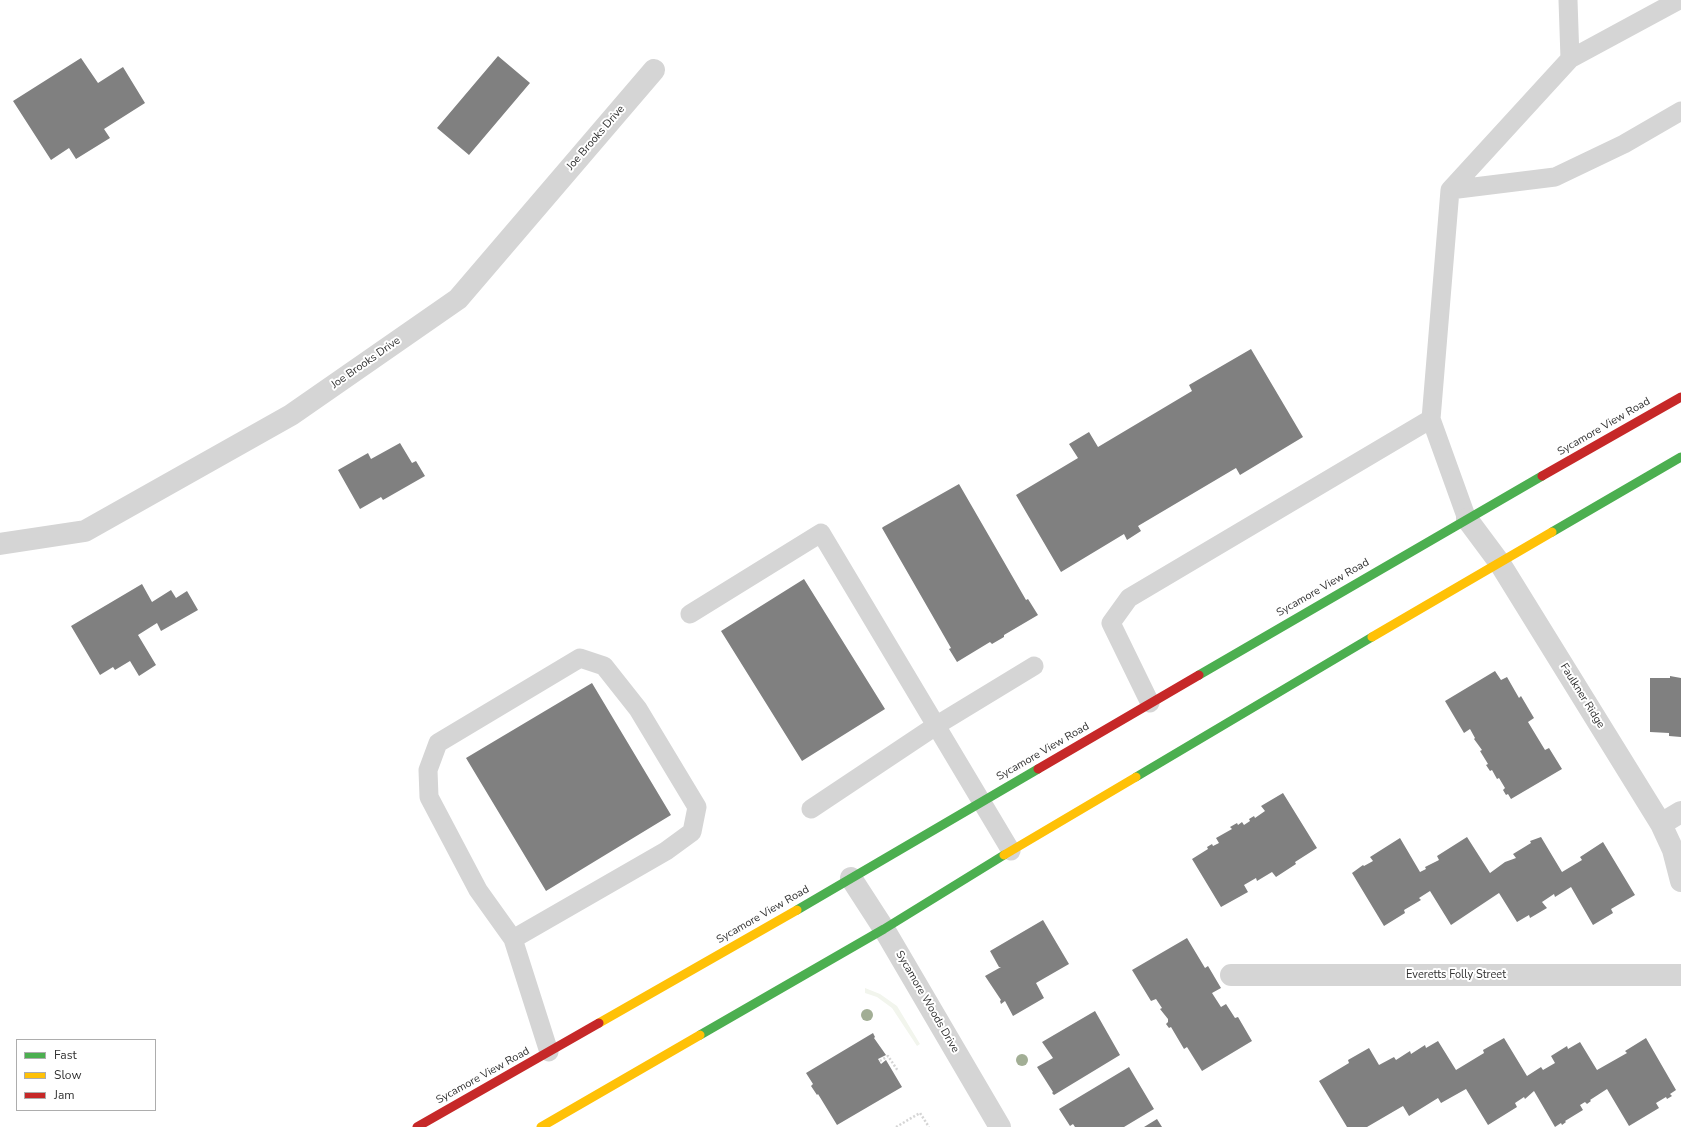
<!DOCTYPE html>
<style>
body{margin:0}
#map{position:relative;width:1681px;height:1127px;overflow:hidden;background:#fff;font-family:"Nunito Sans",sans-serif}
canvas{display:block}
.legend{position:absolute;left:16px;top:1039px;width:140px;height:72px;box-sizing:border-box;background:#fff;border:1px solid #adadad;margin:0;padding:5px 7px;list-style:none;font-size:12px;color:#313131}
.legend li{display:flex;align-items:center;gap:8px;height:20px}
.legend b{width:20px;border:1px solid #adadad}
</style>
<div id="map">
<canvas width="1681" height="1127"></canvas>
<ul class="legend">
<li><b style="height:5px;background:#4caf50"></b>Fast</li>
<li><b style="height:5px;background:#ffc107"></b>Slow</li>
<li><b style="height:5px;background:#c62828"></b>Jam</li>
</ul>
</div>
<script>
const context = document.querySelector('canvas').getContext('2d');
context.lineJoin = 'round';
function fill(path, color) { context.fillStyle = color; context.fill(path, 'evenodd'); }
const toPath = rows => new Path2D(rows.map(r => 'M' + r).join(''));
function stroke(path, color, width, dash) { context.strokeStyle = color; context.lineWidth = width; context.lineCap = dash ? 'butt' : 'round'; context.setLineDash(dash || []); context.stroke(path); }
function label(font, color, halo, rows, align = 'center') {
  context.font = font + ' "Nunito Sans",sans-serif'; context.lineWidth = 4; context.setLineDash([]); context.textBaseline = 'middle'; context.strokeStyle = halo; context.fillStyle = color; for (const [text, x, y, turn = 0] of rows) {
    context.save(); context.translate(x, y); context.rotate((+turn || 0) * Math.PI / 180); context.textAlign = isNaN(turn) ? turn : align; if (halo) context.strokeText(text, 0, 0); context.fillText(text, 0, 0); context.restore();
  }
}
fill(toPath([
 [865,988,880,994,897,1006,920,1044,917,1046,892,1008,877,997,865,993]
]), '#f2f5ed');
fill(toPath([
 [498,56,530,83,469,155,437,128],
 [81,58,98,83,123,67,145,103,104,129,110,138,76,159,69,148,51,160,13,101],
 [1251,349,1303,437,1240,475,1236,468,1138,526,1141,531,1127,540,1124,534,1061,572,1016,495,1078,458,1069,444,1089,432,1098,447,1192,391,1189,385],
 [400,443,412,463,416,461,425,476,383,500,381,497,360,509,338,470,368,453,371,459],
 [959,484,1026,600,1028,599,1038,615,1004,635,1004,637,992,644,990,642,957,662,949,649,951,648,882,528,883,527],
 [804,579,885,709,802,761,721,631],
 [142,584,152,602,171,590,176,598,187,591,198,610,161,631,157,623,138,635,156,665,139,676,130,661,115,670,113,667,100,675,71,626],
 [1495,671,1501,680,1507,677,1519,698,1521,696,1534,718,1528,722,1545,750,1549,748,1562,769,1511,799,1508,794,1506,795,1503,790,1505,788,1499,778,1497,779,1492,770,1490,771,1486,765,1488,764,1480,751,1482,750,1474,739,1475,738,1470,729,1464,733,1445,701],
 [1670,676,1681,678,1681,737,1669,736,1669,733,1650,732,1650,678,1670,678],
 [592,683,671,815,546,891,466,758],
 [1283,793,1317,848,1295,862,1296,864,1276,877,1272,872,1257,881,1256,878,1244,885,1248,892,1221,907,1192,859,1208,849,1207,847,1212,844,1213,846,1219,843,1216,838,1232,829,1230,827,1237,823,1238,825,1242,822,1244,825,1250,821,1249,819,1254,816,1255,818,1265,811,1261,806],
 [1467,837,1490,873,1505,862,1516,858,1513,854,1531,843,1530,841,1541,837,1562,872,1582,860,1580,857,1603,842,1635,895,1611,909,1613,913,1593,925,1571,887,1555,897,1554,894,1542,902,1547,908,1530,918,1529,915,1517,922,1499,893,1451,925,1430,891,1419,898,1421,900,1404,910,1405,913,1384,926,1352,873,1363,865,1364,866,1373,861,1370,857,1400,838,1420,872,1426,869,1425,867,1439,860,1437,856],
 [1043,920,1069,964,1036,983,1044,998,1013,1016,1005,1001,1001,1004,1000,1001,1001,1000,985,976,1001,967,999,967,990,951],
 [1187,938,1205,968,1208,966,1221,988,1212,993,1221,1007,1226,1004,1235,1018,1238,1017,1252,1041,1202,1071,1187,1047,1184,1049,1171,1027,1169,1028,1166,1024,1168,1022,1168,1019,1160,1009,1162,1008,1156,999,1151,1001,1132,970],
 [1095,1011,1120,1055,1054,1095,1052,1093,1053,1092,1037,1067,1053,1058,1042,1042],
 [873,1033,875,1037,874,1038,886,1055,878,1059,881,1064,886,1060,902,1087,837,1125,818,1094,817,1095,811,1086,813,1084,806,1073],
 [1504,1038,1527,1076,1541,1067,1543,1070,1555,1063,1551,1056,1567,1046,1568,1049,1580,1042,1597,1070,1627,1053,1625,1051,1646,1038,1676,1090,1670,1094,1672,1096,1667,1099,1666,1097,1656,1103,1659,1108,1629,1126,1607,1089,1590,1100,1591,1101,1587,1104,1585,1102,1580,1105,1583,1110,1565,1121,1566,1122,1562,1125,1561,1123,1555,1127,1534,1091,1525,1099,1524,1097,1515,1103,1517,1107,1488,1125,1466,1089,1441,1103,1438,1098,1409,1116,1403,1106,1367,1127,1347,1127,1319,1081,1349,1063,1348,1060,1369,1048,1379,1065,1394,1057,1396,1060,1410,1051,1411,1054,1425,1045,1426,1048,1438,1041,1456,1070,1484,1053,1483,1050],
 [1129,1067,1154,1109,1124,1127,1075,1127,1073,1124,1070,1126,1059,1109],
 [1157,1119,1162,1127,1144,1127]
]), '#808080');
stroke(toPath([
 [880,1061,888,1056,898,1071],
 [896,1127,920,1113,929,1127]
]), '#d5d5d5', 2.5, [2, 2]);
stroke(toPath([
 [1570,59,1679,0],
 [1450,190,1555,177,1624,144,1681,111],
 [1467,519,1431,419,1450,190,1570,59,1568,0],
 [690,614,821,533,1011,851],
 [1150,703,1111,623,1129,598,1431,419],
 [811,809,937,725,1034,666],
 [513,939,666,851,692,832,697,807,638,709,604,666,580,658,438,743,428,770,429,797,478,890,513,939,549,1052]
]), '#d5d5d5', 19);
stroke(toPath([
 [1467,519,1499,562,1661,824,1673,850,1681,881],
 [0,544,85,531,291,415,458,299,654,70],
 [1661,824,1681,812],
 [851,878,884,929,1000,1127],
 [1231,975,1681,975]
]), '#d5d5d5', 22);
stroke(toPath([
 [1552,532,1681,457],
 [1199,675,1542,476],
 [1136,777,1372,637],
 [797,910,1038,769],
 [700,1035,884,929,1004,855]
]), '#4caf50', 9);
stroke(toPath([
 [1372,637,1552,532],
 [1004,855,1136,777],
 [599,1023,797,910],
 [541,1127,700,1035]
]), '#ffc107', 9);
stroke(toPath([
 [1542,476,1681,397],
 [1038,769,1199,675],
 [417,1127,599,1023]
]), '#c62828', 9);
context.fillStyle = '#a2ae95';
for (const [x, y] of [
 [867,1015],
 [1022,1060]
]) { context.beginPath(); context.arc(x, y, 6, 0, 2 * Math.PI); context.fill(); }
label('11px', '#313131', '#fff', [
 ["Joe Brooks Drive",596,138,-49],
 ["Joe Brooks Drive",366,363,-35],
 ["Sycamore View Road",1604,427,-30],
 ["Sycamore View Road",1323,588,-30],
 ["Faulkner Ridge",1582,696,58],
 ["Sycamore View Road",1043,752,-30],
 ["Sycamore View Road",763,915,-30],
 ["Everetts Folly Street",1456,975],
 ["Sycamore Woods Drive",927,1002,60],
 ["Sycamore View Road",483,1076,-29]
]);
</script>
